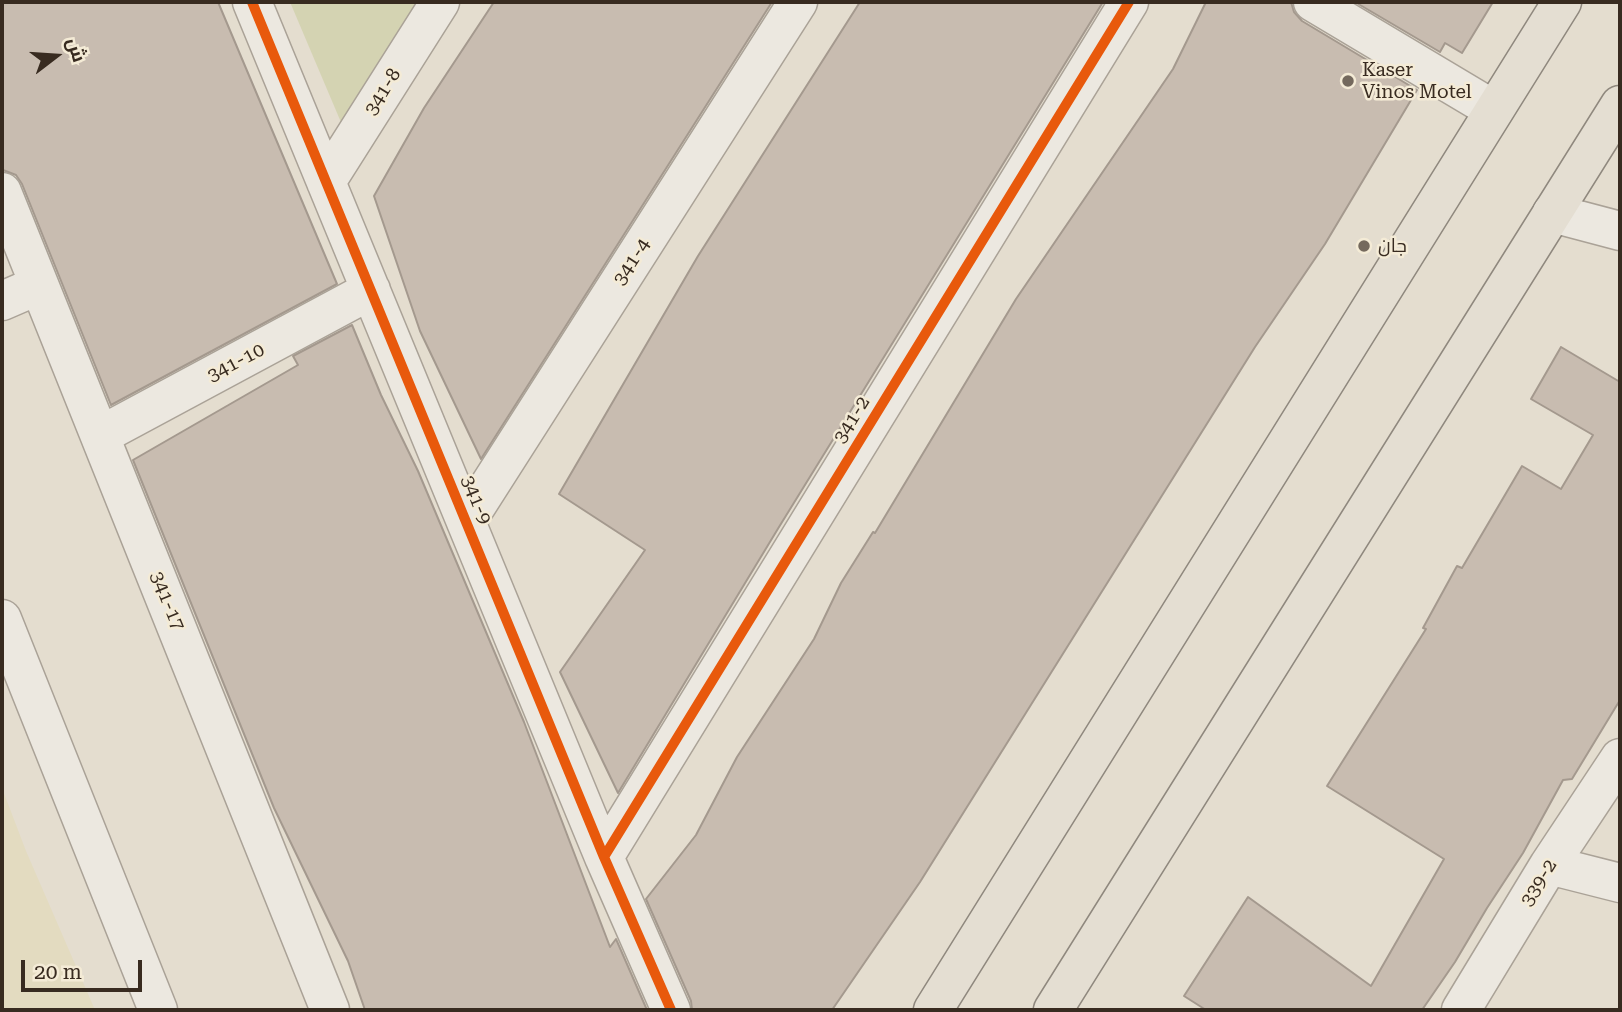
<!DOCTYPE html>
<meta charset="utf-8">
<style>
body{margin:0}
#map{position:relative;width:1622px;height:1012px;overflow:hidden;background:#e4ddcf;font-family:"Roboto Serif",Cairo,serif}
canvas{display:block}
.frame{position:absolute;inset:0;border:4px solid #382b20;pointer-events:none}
.north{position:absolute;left:21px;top:21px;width:70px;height:70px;-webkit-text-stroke:5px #f4ebd6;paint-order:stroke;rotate:73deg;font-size:19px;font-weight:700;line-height:28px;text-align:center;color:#382b20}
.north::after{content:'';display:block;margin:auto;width:24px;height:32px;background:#382b20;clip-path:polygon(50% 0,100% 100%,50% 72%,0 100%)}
.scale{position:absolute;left:21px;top:960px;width:121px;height:32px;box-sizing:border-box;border:4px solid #382b20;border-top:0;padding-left:9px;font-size:21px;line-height:24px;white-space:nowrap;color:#382b20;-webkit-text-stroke:5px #f4ebd6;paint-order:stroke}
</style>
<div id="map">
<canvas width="1622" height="1012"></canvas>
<div class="frame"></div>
<div class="north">ش</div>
<div class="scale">20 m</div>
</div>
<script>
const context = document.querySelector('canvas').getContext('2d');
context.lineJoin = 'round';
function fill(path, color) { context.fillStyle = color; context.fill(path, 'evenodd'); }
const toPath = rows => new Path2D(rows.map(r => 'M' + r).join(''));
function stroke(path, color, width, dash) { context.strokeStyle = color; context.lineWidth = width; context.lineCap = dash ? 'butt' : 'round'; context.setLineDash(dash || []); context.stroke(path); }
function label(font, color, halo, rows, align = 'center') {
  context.font = font + ' "Roboto Serif",Cairo,serif'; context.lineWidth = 5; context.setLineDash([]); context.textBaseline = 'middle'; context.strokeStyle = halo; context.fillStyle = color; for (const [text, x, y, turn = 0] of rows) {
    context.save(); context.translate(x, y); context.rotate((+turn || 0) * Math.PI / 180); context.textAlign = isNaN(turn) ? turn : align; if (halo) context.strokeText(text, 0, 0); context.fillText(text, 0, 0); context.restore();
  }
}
fill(toPath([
 [2,788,26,851,95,1010,2,1010]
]), '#e3dbc0');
fill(toPath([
 [290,2,422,2,343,127]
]), '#d4d3b2');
const building = toPath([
 [2,2,218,2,337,284,111,405,22,184,16,175,3,170,2,167,2,2],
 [494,2,772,2,481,459,420,331,374,196,424,108,494,2],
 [860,2,1103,2,779,527,618,793,560,672,645,550,559,494,698,256,860,2],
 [1206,2,1291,2,1294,12,1302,21,1417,90,1325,244,1255,347,920,882,832,1010,692,1010,691,1001,646,899,696,835,737,757,814,639,841,583,873,532,875,533,1016,299,1173,69,1206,2],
 [1355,2,1493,2,1462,53,1445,43,1440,52,1355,2],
 [352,325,381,395,418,471,524,722,610,947,616,939,647,1010,365,1010,348,961,274,808,133,460,298,365,293,356,352,325],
 [1561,347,1620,382,1620,700,1572,779,1563,780,1523,853,1487,908,1455,962,1422,1010,1206,1010,1184,996,1248,897,1371,986,1444,859,1327,786,1426,629,1423,628,1457,566,1462,568,1522,466,1561,489,1593,435,1531,399,1561,347]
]);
fill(building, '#c8bcb0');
stroke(building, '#a4998e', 2);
const minor = toPath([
 [252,2,604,857,671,1010],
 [1313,2,1494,110],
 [326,182,440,2],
 [2,192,330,1010],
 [1552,213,1620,231],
 [2,301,39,285],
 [101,435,371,290],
 [466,522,798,2],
 [2,619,158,1010],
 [604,857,1129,2],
 [1549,865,1620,883],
 [1461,1010,1549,865,1620,758]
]);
const major = toPath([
 [933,1010,1562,2],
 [1053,1010,1620,105]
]);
stroke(minor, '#aaa297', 41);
stroke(major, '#8f887e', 41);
stroke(minor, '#ece8e0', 38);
stroke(major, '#e4ded2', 38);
stroke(toPath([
 [252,2,604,857,671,1010],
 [604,857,1129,2]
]), '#e8590c', 10);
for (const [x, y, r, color] of [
 [1348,81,7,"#74695d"],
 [1364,246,7,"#74695d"]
]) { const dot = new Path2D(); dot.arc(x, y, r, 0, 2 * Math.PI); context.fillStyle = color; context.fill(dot); stroke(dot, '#f4ebd6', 2.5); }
label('19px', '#382b20', '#f4ebd6', [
 ["Kaser",1362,70],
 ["Vinos Motel",1362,92],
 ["جان",1378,246]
], 'left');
label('19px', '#382b20', '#f4ebd6', [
 ["341-8",383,92,-58],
 ["341-4",632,262,-57],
 ["341-10",236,363,-28],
 ["341-2",852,420,-58],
 ["341-9",476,500,68],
 ["341-17",167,601,68],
 ["339-2",1539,883,-58]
]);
</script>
